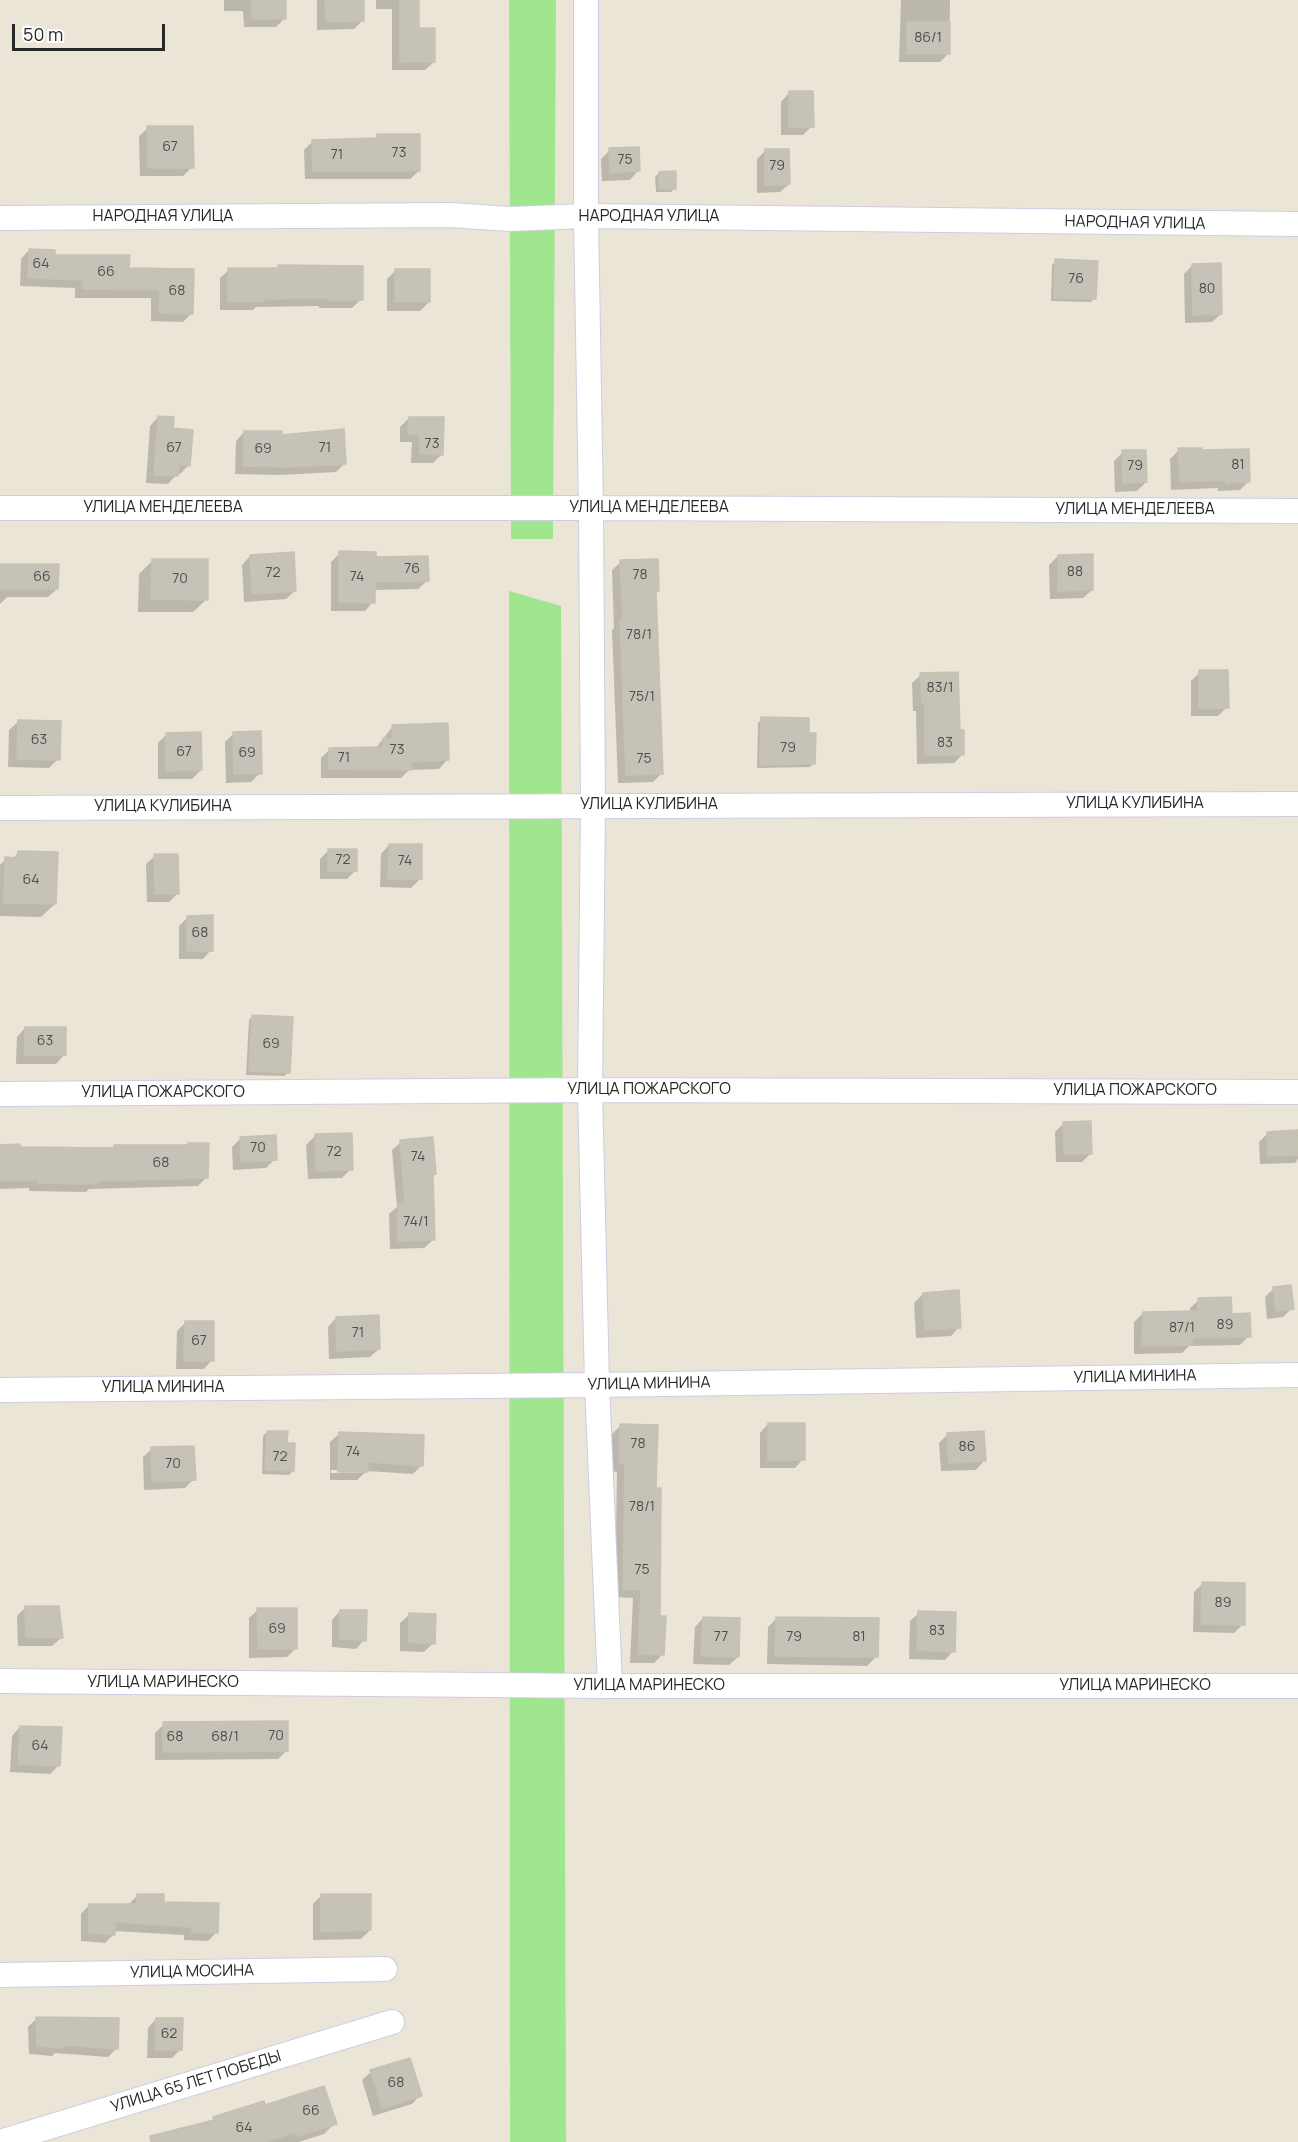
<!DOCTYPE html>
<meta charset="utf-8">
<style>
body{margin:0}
#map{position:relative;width:1298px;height:2142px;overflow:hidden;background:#ebe5d7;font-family:Manrope,sans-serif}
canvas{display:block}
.scale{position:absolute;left:12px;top:24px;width:153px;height:27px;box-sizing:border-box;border:3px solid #272727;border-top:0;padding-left:8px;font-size:18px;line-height:21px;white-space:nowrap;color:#272727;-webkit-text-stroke:4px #fff;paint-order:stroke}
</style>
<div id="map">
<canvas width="1298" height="2142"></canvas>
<div class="scale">50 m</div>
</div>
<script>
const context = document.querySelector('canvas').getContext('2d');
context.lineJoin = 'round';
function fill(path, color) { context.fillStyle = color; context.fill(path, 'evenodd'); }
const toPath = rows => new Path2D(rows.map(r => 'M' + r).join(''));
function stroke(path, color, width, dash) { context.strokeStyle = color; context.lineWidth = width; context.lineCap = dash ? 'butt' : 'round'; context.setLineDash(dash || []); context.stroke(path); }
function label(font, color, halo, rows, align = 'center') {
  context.font = font + ' Manrope,sans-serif'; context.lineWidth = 4.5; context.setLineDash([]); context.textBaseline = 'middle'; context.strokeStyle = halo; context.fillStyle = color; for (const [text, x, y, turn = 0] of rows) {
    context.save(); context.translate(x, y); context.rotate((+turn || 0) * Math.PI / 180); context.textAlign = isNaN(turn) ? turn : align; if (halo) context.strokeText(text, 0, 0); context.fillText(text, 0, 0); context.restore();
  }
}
fill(toPath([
 [509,0,556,0,553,539,511,539],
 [509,591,561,606,566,2142,510,2142]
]), '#a0e68f');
fill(toPath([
 [224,0,285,0,285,18,276,27,244,27,243,11,224,11],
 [317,0,363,0,363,20,354,29,317,30],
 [376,0,418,0,418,30,434,62,425,70,392,70,392,9,376,9],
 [901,0,950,0,949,53,940,62,899,62],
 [789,93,812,126,803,135,781,135,781,102],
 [148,128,192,167,183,176,140,176,139,136],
 [378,136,419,171,410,179,305,179,304,150,313,141,374,140],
 [610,150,638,171,630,180,602,181,601,159],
 [766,150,789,184,780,192,757,193,757,159],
 [659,173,675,188,671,192,656,192,655,177],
 [29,250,128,269,192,270,192,313,183,322,151,321,151,298,75,298,75,288,20,286,21,259],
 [1056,261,1095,298,1091,302,1051,301,1052,265],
 [278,266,361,299,352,308,319,308,319,306,256,307,253,310,220,310,220,278,229,270,276,269],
 [1192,266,1221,314,1212,322,1185,323,1184,274],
 [396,270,429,302,420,311,387,311,387,279],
 [158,417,171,429,189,465,180,474,177,474,168,484,146,483,150,426],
 [409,418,442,454,433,463,411,463,412,442,400,442,400,427],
 [244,432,280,437,345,463,336,472,279,475,235,474,236,441],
 [1179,450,1201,452,1249,481,1240,490,1218,491,1218,488,1171,490,1170,459],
 [1123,452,1146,482,1137,491,1115,492,1114,461],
 [340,553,374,558,427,581,418,589,374,590,373,602,365,611,331,611,331,562],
 [250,556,295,591,286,599,244,602,242,565],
 [1058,556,1092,590,1083,598,1050,599,1049,565],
 [152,561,207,599,193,612,138,612,139,574],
 [621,562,657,590,655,593,662,773,653,782,618,783,612,630,614,628,612,570],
 [0,564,57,589,48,597,7,597,0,604],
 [1200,672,1227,707,1218,716,1191,716,1191,681],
 [921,675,959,731,963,754,954,763,917,764,916,711,913,711,912,683],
 [762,719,808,734,814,763,810,767,757,768,758,723],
 [18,722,58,759,49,768,8,767,9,730],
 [393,726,447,760,439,769,409,770,401,778,321,778,321,758,330,749,375,749],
 [234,733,260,773,251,782,226,783,225,742],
 [166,735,201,770,192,779,158,779,158,743],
 [389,845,420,879,411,888,380,887,381,854],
 [329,850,356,870,347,879,320,879,320,859],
 [18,853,55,904,41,917,0,916,0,865,6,859,12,859],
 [155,856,178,893,169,902,147,902,146,864],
 [188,917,211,950,203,959,179,959,179,926],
 [253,1016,288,1073,284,1076,246,1075,249,1020],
 [25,1028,64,1055,56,1064,16,1064,17,1037],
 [1064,1123,1091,1153,1082,1162,1056,1162,1055,1132],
 [1298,1132,1298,1159,1295,1163,1260,1164,1259,1142,1268,1133],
 [315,1136,351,1169,342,1178,308,1179,306,1145],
 [241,1138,275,1159,266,1168,233,1170,232,1147],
 [401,1142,434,1174,432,1176,433,1240,424,1248,390,1249,389,1214,397,1207,392,1150],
 [0,1146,19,1149,112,1150,115,1147,207,1177,198,1186,89,1189,86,1192,29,1191,29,1188,0,1189],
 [1274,1288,1292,1308,1283,1317,1267,1319,1265,1297],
 [923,1294,959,1327,951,1336,916,1338,914,1303],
 [1199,1300,1230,1315,1249,1336,1240,1345,1189,1346,1182,1353,1134,1354,1134,1322,1143,1313,1190,1312,1190,1308],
 [336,1318,379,1349,370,1357,329,1359,328,1327],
 [185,1323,212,1360,204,1369,176,1369,177,1331],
 [768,1424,803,1459,795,1468,760,1468,760,1433],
 [621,1425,654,1490,658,1618,662,1655,654,1663,630,1663,633,1598,615,1597,617,1472,611,1471,612,1434],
 [267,1432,285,1445,293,1471,289,1475,262,1474,263,1436],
 [339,1434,422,1465,413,1474,367,1471,357,1480,330,1480,330,1442],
 [331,1470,360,1470,360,1473,331,1473],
 [948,1434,984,1461,976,1470,941,1471,939,1443],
 [152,1449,194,1479,185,1488,144,1490,143,1457],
 [1203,1583,1243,1624,1234,1633,1193,1632,1194,1592],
 [26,1607,61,1638,52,1646,18,1646,17,1616],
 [258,1610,296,1648,287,1657,249,1658,249,1618],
 [340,1611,364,1640,356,1649,332,1647,332,1620],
 [919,1613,953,1651,945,1660,909,1659,910,1621],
 [409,1615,433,1643,424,1652,400,1651,400,1623],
 [703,1618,738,1657,729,1665,693,1664,695,1627],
 [777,1618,876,1657,867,1666,767,1664,768,1627],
 [164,1724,287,1750,278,1759,155,1760,155,1733],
 [20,1727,59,1765,50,1774,10,1772,12,1736],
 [137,1896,162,1903,216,1933,208,1941,184,1940,184,1935,114,1931,114,1934,105,1943,81,1941,81,1914,89,1905,129,1904],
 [321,1896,370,1930,361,1939,313,1940,313,1904],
 [37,2018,117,2048,108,2057,55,2053,52,2056,29,2054,28,2027],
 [156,2019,180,2050,172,2058,147,2058,148,2028],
 [371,2072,420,2095,412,2104,373,2116,362,2080],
 [264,2106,335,2123,324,2134,299,2142,153,2142,210,2122,214,2119]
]), '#0003');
const building = toPath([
 [252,0,286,0,286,19,252,19,252,0],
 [325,0,364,0,364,21,326,22,325,0],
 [400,0,419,0,419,28,435,28,435,62,400,62,400,0],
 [907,22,950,22,950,54,907,54,907,22],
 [789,91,813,91,814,127,789,127,789,91],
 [147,126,193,126,194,168,148,168,147,126],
 [377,134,420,134,420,171,313,171,312,140,377,138,377,134],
 [639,147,640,171,610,173,609,148,639,147],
 [765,149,789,149,790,184,765,185,765,149],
 [676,171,676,189,659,189,659,172,676,171],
 [29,249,55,250,55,255,130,255,129,268,194,269,193,314,159,313,160,290,83,289,83,280,28,278,29,249],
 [1055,259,1098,261,1096,299,1054,298,1055,259],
 [1221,263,1222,314,1193,315,1192,264,1221,263],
 [278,265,363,266,363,300,328,300,328,298,264,299,264,302,228,302,228,268,278,268,278,265],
 [395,269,430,269,430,302,395,302,395,269],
 [158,416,174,417,173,428,193,430,190,466,179,465,178,476,154,475,158,416],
 [409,417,444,417,443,455,420,454,420,434,408,434,409,417],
 [344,429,346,464,288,467,243,466,244,431,282,431,282,435,344,429],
 [1178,448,1202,448,1202,450,1249,449,1250,482,1226,483,1226,480,1180,482,1178,448],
 [1122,450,1146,450,1147,482,1123,483,1122,450],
 [339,551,376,552,376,557,428,556,429,581,375,582,375,603,339,602,339,551],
 [294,552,296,591,252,594,250,555,294,552],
 [1093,554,1093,590,1058,591,1058,555,1093,554],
 [152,559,208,559,208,600,151,599,152,559],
 [658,559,659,591,656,591,663,774,626,775,620,620,623,620,620,560,658,559],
 [0,564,59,564,58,589,0,589,0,564],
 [1199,670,1228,670,1229,708,1199,708,1199,670],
 [958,672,960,730,964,730,964,755,925,755,925,703,922,703,920,673,958,672],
 [761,717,809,718,809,733,816,733,815,764,760,765,761,717],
 [18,720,61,721,60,760,17,759,18,720],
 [448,723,449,760,411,762,411,770,329,769,329,748,383,747,383,738,393,738,392,725,448,723],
 [261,731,262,774,234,774,233,732,261,731],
 [201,732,202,770,166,771,166,733,201,732],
 [389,844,422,844,422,879,388,879,389,844],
 [328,849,357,849,357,871,328,871,328,849],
 [18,851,58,852,56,904,4,903,5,857,18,858,18,851],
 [154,854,178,854,179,894,155,894,154,854],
 [213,915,213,951,187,951,187,916,213,915],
 [252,1015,293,1017,290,1073,249,1071,252,1015],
 [25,1027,66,1027,66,1055,25,1055,25,1027],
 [1091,1121,1092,1154,1064,1154,1063,1122,1091,1121],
 [1298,1130,1298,1155,1268,1156,1267,1132,1298,1130],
 [352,1133,353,1170,316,1171,315,1134,352,1133],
 [276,1135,277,1160,241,1162,240,1137,276,1135],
 [433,1137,436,1174,433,1175,435,1240,398,1241,398,1204,405,1204,400,1140,433,1137],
 [188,1143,209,1143,208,1178,97,1181,97,1184,38,1183,38,1180,0,1180,0,1145,20,1144,20,1147,114,1148,114,1145,188,1145,188,1143],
 [1291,1285,1294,1309,1276,1311,1273,1287,1291,1285],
 [959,1290,961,1328,925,1330,923,1293,959,1290],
 [1231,1297,1232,1314,1250,1313,1251,1337,1192,1338,1192,1345,1142,1346,1143,1312,1198,1311,1198,1298,1231,1297],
 [379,1315,380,1349,337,1351,336,1317,379,1315],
 [185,1321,214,1321,214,1361,184,1361,185,1321],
 [768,1423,805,1423,805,1460,768,1460,768,1423],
 [620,1424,658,1425,656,1488,661,1488,660,1616,666,1616,664,1655,638,1654,641,1590,623,1589,625,1463,619,1463,620,1424],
 [267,1431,288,1431,287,1443,295,1443,294,1471,265,1470,267,1431],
 [984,1431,986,1461,949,1463,947,1433,984,1431],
 [339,1432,424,1435,423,1466,368,1462,368,1472,338,1472,339,1432],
 [194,1446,196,1480,152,1482,151,1447,194,1446],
 [1202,1582,1245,1583,1245,1625,1201,1624,1202,1582],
 [25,1606,59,1606,63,1638,26,1637,25,1606],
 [257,1608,297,1608,297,1649,258,1649,257,1608],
 [340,1610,367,1610,366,1641,340,1639,340,1610],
 [918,1611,956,1612,955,1652,917,1650,918,1611],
 [409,1613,436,1614,435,1644,409,1642,409,1613],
 [703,1617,740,1618,739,1657,701,1656,703,1617],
 [776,1617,879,1618,878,1657,775,1656,776,1617],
 [288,1721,288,1751,163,1752,163,1722,288,1721],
 [20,1726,62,1727,60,1766,18,1764,20,1726],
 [137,1894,164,1894,164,1902,219,1903,218,1933,192,1932,192,1927,115,1922,115,1935,89,1933,89,1904,137,1904,137,1894],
 [321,1894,371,1894,371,1930,321,1932,321,1894],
 [36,2017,119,2018,118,2049,63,2045,63,2048,37,2046,36,2017],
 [156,2018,183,2018,182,2050,155,2050,156,2018],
 [410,2058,422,2096,382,2108,370,2070,410,2058],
 [324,2086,337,2124,297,2136,295,2132,265,2142,151,2142,150,2136,214,2120,213,2117,264,2101,265,2105,324,2086]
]);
fill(building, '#c6c2b7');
stroke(building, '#c6c2b1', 1.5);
const minor = toPath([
 [586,0,586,216,591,508,593,806,590,1090,597,1385,610,1686],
 [0,218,451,215,510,219,586,216,1298,224],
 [0,508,591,508,1298,511],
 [0,808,1298,804],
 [0,1094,590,1090,1298,1092],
 [0,1390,597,1385,1298,1375],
 [0,1681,610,1686,1298,1686],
 [0,1975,385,1969],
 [0,2142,392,2022]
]);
stroke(minor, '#cccde2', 26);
stroke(minor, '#fff', 24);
label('14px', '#4f4e4b', null, [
 ["86/1",928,38],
 ["67",170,147],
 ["73",399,153],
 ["71",337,155],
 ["75",625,160],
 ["79",777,166],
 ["64",41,264],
 ["66",106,272],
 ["76",1076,279],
 ["80",1207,289],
 ["68",177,291],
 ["73",432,444],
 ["67",174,448],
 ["71",325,448],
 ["69",263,449],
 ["81",1238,465],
 ["79",1135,466],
 ["76",412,569],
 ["88",1075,572],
 ["72",273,573],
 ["78",640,575],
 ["66",42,577],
 ["74",357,577],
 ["70",180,579],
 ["78/1",639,635],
 ["83/1",940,688],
 ["75/1",642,697],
 ["63",39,740],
 ["83",945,743],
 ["79",788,748],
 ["73",397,750],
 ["67",184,752],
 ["69",247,753],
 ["71",344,758],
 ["75",644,759],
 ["72",343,860],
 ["74",405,861],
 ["64",31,880],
 ["68",200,933],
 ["63",45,1041],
 ["69",271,1044],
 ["70",258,1148],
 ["72",334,1152],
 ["74",418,1157],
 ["68",161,1163],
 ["74/1",416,1222],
 ["89",1225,1325],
 ["87/1",1182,1328],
 ["71",358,1333],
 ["67",199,1341],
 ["78",638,1444],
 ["86",967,1447],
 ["74",353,1452],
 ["72",280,1457],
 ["70",173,1464],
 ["78/1",642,1507],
 ["75",642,1570],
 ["89",1223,1603],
 ["69",277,1629],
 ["83",937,1631],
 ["77",721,1637],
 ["79",794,1637],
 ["81",859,1637],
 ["70",276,1736],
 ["68",175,1737],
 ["68/1",225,1737],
 ["64",40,1746],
 ["62",169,2034],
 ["68",396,2083],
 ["66",311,2111],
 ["64",244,2128]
]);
label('16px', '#272727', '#fff', [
 ["НАРОДНАЯ УЛИЦА",163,217],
 ["НАРОДНАЯ УЛИЦА",649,217],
 ["НАРОДНАЯ УЛИЦА",1135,223,1],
 ["УЛИЦА МЕНДЕЛЕЕВА",163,508],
 ["УЛИЦА МЕНДЕЛЕЕВА",649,508],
 ["УЛИЦА МЕНДЕЛЕЕВА",1135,510],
 ["УЛИЦА КУЛИБИНА",1135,804],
 ["УЛИЦА КУЛИБИНА",649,805],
 ["УЛИЦА КУЛИБИНА",163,807],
 ["УЛИЦА ПОЖАРСКОГО",649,1090],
 ["УЛИЦА ПОЖАРСКОГО",1135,1091],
 ["УЛИЦА ПОЖАРСКОГО",163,1093],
 ["УЛИЦА МИНИНА",1135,1377,-1],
 ["УЛИЦА МИНИНА",649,1384,-1],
 ["УЛИЦА МИНИНА",163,1388],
 ["УЛИЦА МАРИНЕСКО",163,1683],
 ["УЛИЦА МАРИНЕСКО",649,1686],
 ["УЛИЦА МАРИНЕСКО",1135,1686],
 ["УЛИЦА МОСИНА",192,1972,-1],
 ["УЛИЦА 65 ЛЕТ ПОБЕДЫ",196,2082,-17]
]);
</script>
